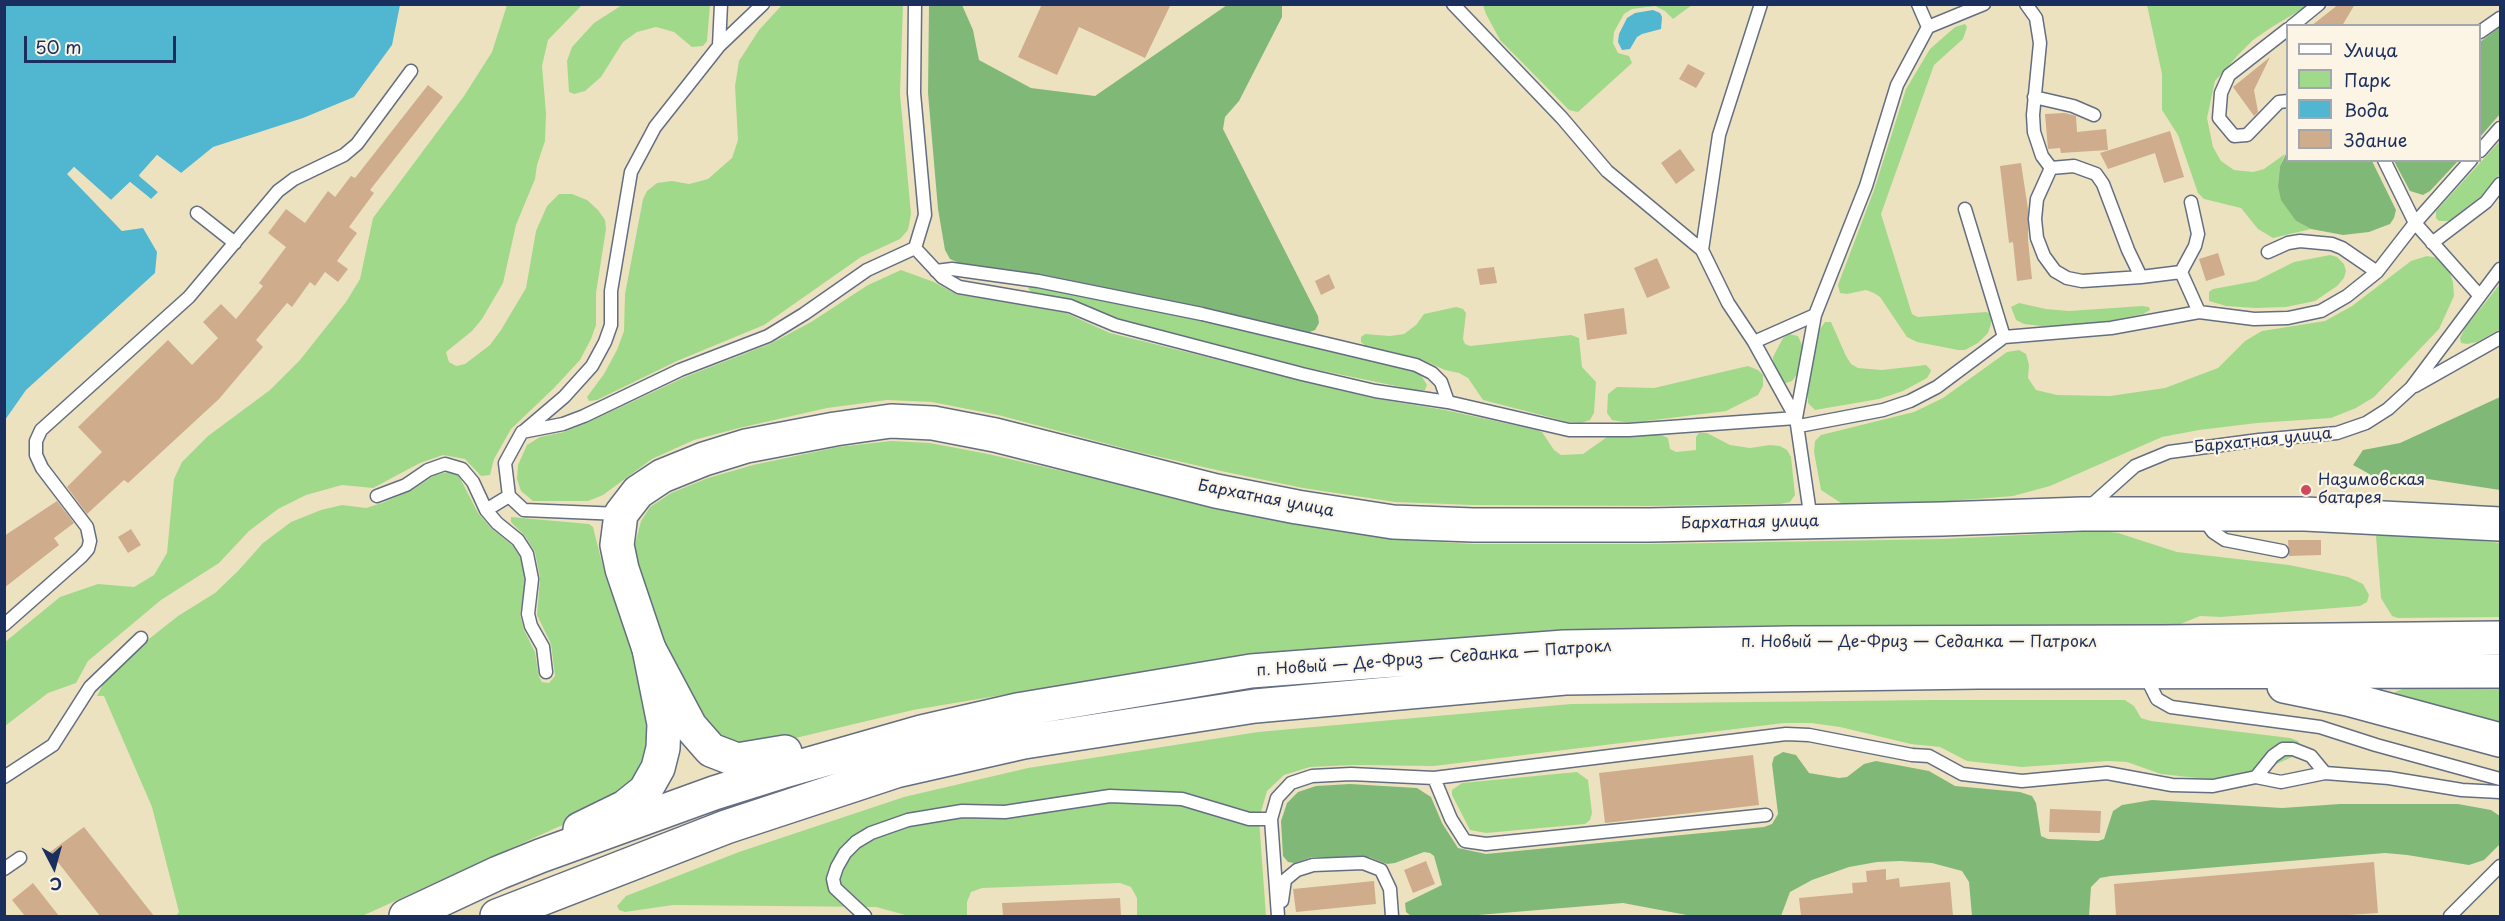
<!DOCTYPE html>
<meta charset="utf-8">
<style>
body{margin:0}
#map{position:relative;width:2505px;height:921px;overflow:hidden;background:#ede2c0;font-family:"Playpen Sans",sans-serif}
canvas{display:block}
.frame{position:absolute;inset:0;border:6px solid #1b2f5e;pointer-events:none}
.legend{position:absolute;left:2286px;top:24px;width:195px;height:138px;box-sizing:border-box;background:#fcf5e5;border:2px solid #a2a6af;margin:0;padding:8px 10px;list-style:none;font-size:18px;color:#1b2f5e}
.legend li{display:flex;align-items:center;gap:12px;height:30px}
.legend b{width:30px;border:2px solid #a2a6af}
.north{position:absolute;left:24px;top:837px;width:60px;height:60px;-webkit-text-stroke:4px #fcf5e5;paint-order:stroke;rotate:174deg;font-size:16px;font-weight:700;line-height:24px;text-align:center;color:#1b2f5e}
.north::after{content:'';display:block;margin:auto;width:21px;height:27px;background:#1b2f5e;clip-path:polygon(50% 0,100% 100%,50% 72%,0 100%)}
.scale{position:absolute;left:24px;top:36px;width:152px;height:27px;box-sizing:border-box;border:3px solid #1b2f5e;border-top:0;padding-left:8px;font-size:18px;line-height:21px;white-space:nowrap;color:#1b2f5e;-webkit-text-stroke:4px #fcf5e5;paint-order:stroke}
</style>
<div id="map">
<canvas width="2505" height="921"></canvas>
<div class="frame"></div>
<ul class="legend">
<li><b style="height:8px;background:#fff"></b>Улица</li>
<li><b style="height:16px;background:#a1d98b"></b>Парк</li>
<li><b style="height:16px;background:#51b6d0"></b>Вода</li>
<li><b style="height:16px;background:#cfac8c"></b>Здание</li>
</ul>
<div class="north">С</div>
<div class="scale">50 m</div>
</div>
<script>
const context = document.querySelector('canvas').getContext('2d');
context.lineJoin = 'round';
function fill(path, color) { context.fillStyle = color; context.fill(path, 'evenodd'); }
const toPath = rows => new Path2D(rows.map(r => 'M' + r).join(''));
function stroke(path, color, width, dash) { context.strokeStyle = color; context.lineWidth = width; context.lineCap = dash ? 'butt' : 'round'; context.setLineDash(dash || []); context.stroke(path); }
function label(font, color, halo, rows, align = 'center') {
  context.font = font + ' "Playpen Sans",sans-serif'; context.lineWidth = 4.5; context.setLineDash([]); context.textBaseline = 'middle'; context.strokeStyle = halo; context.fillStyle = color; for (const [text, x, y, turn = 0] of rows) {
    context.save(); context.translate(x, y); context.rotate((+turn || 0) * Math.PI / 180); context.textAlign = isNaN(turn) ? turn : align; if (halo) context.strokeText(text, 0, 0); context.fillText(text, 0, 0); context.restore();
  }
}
fill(toPath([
 [507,5,582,5,548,40,542,66,546,113,545,141,537,165,535,179,516,225,503,283,482,319,472,331,446,352,449,362,456,366,465,364,490,345,501,330,526,288,536,231,547,206,559,194,572,194,587,200,598,210,605,220,606,229,596,293,596,325,591,339,580,360,554,388,511,429,494,459,490,475,481,476,465,459,443,455,420,463,373,488,342,485,306,495,278,509,249,531,219,563,161,600,88,661,76,683,48,693,5,726,5,642,60,597,98,584,134,587,154,575,167,553,174,479,182,462,208,436,270,390,300,360,346,302,360,279,373,218,464,96,492,52],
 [622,5,710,5,707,41,703,46,692,47,674,32,656,27,637,32,623,42,601,77,585,91,574,94,569,92,567,61,572,47,594,23],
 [782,5,903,5,900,94,911,214,908,230,900,239,861,257,764,325,677,361,597,400,589,401,587,397,604,374,617,350,624,331,625,294,643,199,647,191,657,183,672,181,689,184,708,179,732,158,738,140,735,86,739,61,759,30],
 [1483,5,1483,4,1692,5,1673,19,1665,11,1655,6,1632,9,1624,14,1614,32,1613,43,1618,53,1629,56,1632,63,1578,112,1569,110,1500,40,1486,14],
 [2147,5,2309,5,2272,27,2253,40,2238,55,2215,81,2207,118,2213,147,2221,161,2234,170,2253,172,2264,169,2285,154,2280,166,2278,186,2296,221,2311,229,2273,238,2258,229,2241,208,2204,199,2198,193,2178,135,2162,110,2162,74],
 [1965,24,1967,27,1963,39,1934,65,1881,214,1912,314,1918,317,1986,312,1991,314,1991,324,1988,333,1978,343,1965,350,1958,350,1917,342,1907,337,1880,297,1874,293,1866,290,1847,294,1840,293,1838,285,1874,190,1906,89,1930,49,1955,27],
 [2500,141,2500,173,2489,190,2449,221,2439,221,2436,218,2436,211],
 [2330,255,2337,257,2344,264,2346,271,2344,278,2337,286,2315,301,2286,307,2255,308,2226,306,2209,301,2209,292,2213,289,2256,281,2294,262],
 [2427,256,2438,258,2447,265,2453,282,2454,296,2439,329,2374,397,2356,408,2331,418,2257,423,2199,430,2162,437,2050,486,2013,496,1938,502,1841,503,1821,490,1814,452,1815,441,1821,435,1914,412,1943,398,2007,352,2019,350,2026,354,2029,365,2028,378,2036,390,2057,395,2110,396,2165,388,2218,368,2245,341,2262,331,2325,321,2352,306,2411,261],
 [901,270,934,282,956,294,1066,313,1110,333,1372,398,1445,410,1537,430,1542,432,1554,450,1561,455,1583,454,1607,437,1660,434,1668,438,1670,449,1676,452,1696,450,1696,437,1699,433,1707,433,1730,445,1750,448,1770,445,1780,446,1787,450,1791,457,1795,495,1790,502,1780,504,1649,506,1473,505,1395,502,1303,488,1221,471,1134,451,998,415,932,402,887,400,827,408,739,428,694,440,652,459,603,495,588,501,533,501,521,491,517,479,518,465,527,445,540,437,564,432,587,423,685,377,772,343,811,322,868,285],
 [2500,284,2500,329,2477,342,2467,344,2461,343,2460,338,2465,328],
 [1033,285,1200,319,1413,371,1421,375,1427,385,1425,390,1420,391,1304,367,1116,318,1073,300,1031,292,1028,288],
 [2019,303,2046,309,2069,311,2142,306,2149,307,2150,310,2143,314,2109,321,2071,326,2041,326,2024,324,2016,320,2011,307],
 [1456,307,1463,309,1466,313,1463,339,1465,344,1470,346,1571,335,1579,338,1582,367,1596,382,1594,413,1590,420,1581,423,1568,422,1483,400,1468,378,1459,373,1445,370,1421,359,1366,346,1361,342,1361,337,1365,334,1390,336,1404,334,1416,325,1424,314],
 [1825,322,1831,322,1846,356,1851,364,1858,368,1882,370,1926,365,1931,370,1930,373,1927,378,1903,391,1879,399,1815,410,1808,403,1808,385,1820,329],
 [1789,334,1798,336,1803,347,1802,356,1798,373,1792,381,1786,383,1782,381,1774,367,1773,357,1783,338],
 [1748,366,1758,370,1763,375,1763,386,1758,395,1726,411,1630,423,1612,420,1607,413,1608,394,1617,387,1654,388],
 [891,441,930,443,988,454,1293,524,1390,539,1473,544,1652,544,1943,539,2102,531,2118,533,2177,552,2289,565,2348,577,2363,584,2369,595,2367,602,2360,606,2221,617,2200,616,2178,625,2163,627,1788,625,1562,630,1247,654,913,710,762,746,718,740,697,716,661,642,637,563,635,544,641,521,650,507,671,493,708,478,753,465,838,447],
 [448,472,459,476,478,513,491,528,513,546,522,560,525,582,520,615,524,630,535,652,539,677,542,682,549,683,555,676,551,644,537,615,540,578,535,552,525,536,511,522,511,517,589,524,593,527,605,575,638,663,652,725,640,780,580,817,362,916,176,916,179,912,152,807,104,696,97,696,111,669,178,616,215,593,238,571,263,543,291,522,321,510,342,505,366,508,382,503,412,490,435,475],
 [2388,530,2500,543,2500,617,2398,618,2392,616,2381,598,2376,537,2378,532],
 [2405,688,2500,689,2500,730,2393,697,2395,692],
 [1933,700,2125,700,2134,706,2141,718,2151,721,2290,738,2298,741,2302,748,2299,754,2274,765,2259,782,2251,784,2161,774,2127,762,2108,761,2022,767,1967,761,1940,747,1911,744,1840,727,1811,723,1784,723,1434,766,1353,765,1310,767,1284,775,1267,791,1259,819,1266,916,1137,916,1137,898,1131,887,1120,883,982,888,971,892,967,902,967,916,909,916,876,907,673,905,625,912,619,910,617,906,626,896,739,852,904,797,1028,768,1258,732,1571,704],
 [1577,772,1588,780,1592,813,1590,820,1585,824,1486,833,1470,830,1452,795,1452,790,1462,783]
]), '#a1d98b');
fill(toPath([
 [929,5,962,5,973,30,979,60,1031,88,1095,96,1227,5,1282,5,1282,17,1239,101,1225,117,1223,129,1318,316,1319,323,1315,330,1307,333,1204,309,961,264,950,259,945,250,938,209,928,93],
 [2500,27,2500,114,2480,137,2480,42],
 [2287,152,2288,160,2372,161,2396,210,2394,218,2390,224,2369,232,2343,235,2311,229,2296,221,2281,200,2278,186,2280,166],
 [2394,161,2458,161,2430,191,2423,195,2410,191],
 [2500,397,2500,490,2408,476,2373,476,2353,465,2363,450,2400,443],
 [1783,752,1796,755,1809,773,1839,778,1847,777,1864,764,1876,761,1929,771,1955,786,2020,792,2032,796,2036,803,2041,836,2048,839,2098,841,2104,839,2113,811,2122,805,2152,800,2282,808,2340,804,2458,804,2491,810,2500,816,2500,844,2484,860,2469,865,2407,855,2385,853,2111,876,2100,878,2091,887,2089,916,1972,916,1969,882,1962,871,1932,863,1900,861,1877,862,1849,867,1812,880,1790,892,1781,916,1692,916,1623,903,1466,916,1411,916,1406,912,1405,903,1442,885,1434,856,1430,853,1424,852,1395,863,1387,864,1369,857,1312,857,1294,863,1288,862,1283,856,1281,821,1287,803,1298,792,1316,786,1350,784,1417,788,1431,797,1442,823,1458,848,1486,854,1764,827,1772,824,1778,814,1772,764,1774,757]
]), '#80b977');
fill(toPath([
 [5,5,400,5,392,45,354,97,303,118,213,147,181,173,157,155,139,175,158,192,151,199,130,182,111,200,74,167,68,174,122,231,143,228,157,252,155,273,26,390,5,420],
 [1653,10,1660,13,1662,17,1661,29,1642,34,1637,37,1630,49,1622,50,1618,42,1619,34,1627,18,1635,13]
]), '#51b6d0');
fill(toPath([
 [157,155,181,173,179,175,158,159,143,175,160,190,158,192,139,176],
 [74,167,111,200,130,182,151,199,149,201,130,186,110,203,74,171,72,174,125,227,122,231,67,174]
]), '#ede2c0');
fill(toPath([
 [1042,4,1171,4,1145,58,1079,27,1057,75,1018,57],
 [2339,4,2355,4,2342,26,2311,26],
 [2270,57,2254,90,2258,112,2254,116,2233,87],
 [1688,64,1705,73,1696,88,1679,79],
 [428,85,443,97,370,190,374,193,349,227,357,233,337,261,348,269,338,282,325,272,315,286,310,282,292,307,287,303,256,340,263,347,219,399,128,483,124,480,87,514,67,487,102,452,78,427,168,340,192,365,218,338,203,322,221,304,236,319,263,286,259,283,286,247,268,233,286,209,305,223,328,191,335,197,351,176,355,178],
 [2065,113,2076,116,2077,132,2106,129,2108,150,2061,153,2060,148,2048,149,2045,114],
 [2170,131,2184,177,2164,183,2155,153,2108,169,2100,153],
 [1680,149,1695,170,1676,184,1661,163],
 [2021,163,2028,209,2028,240,2032,279,2017,281,2013,242,2009,243,2000,166],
 [2218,253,2225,275,2206,281,2199,259],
 [1657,258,1670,288,1647,298,1634,268],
 [1494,267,1497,283,1480,285,1477,269],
 [1329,274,1335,288,1321,295,1315,281],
 [1624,308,1627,334,1587,340,1584,314],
 [57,501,74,523,54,538,59,545,4,588,4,536],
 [131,529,141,545,128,553,118,537],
 [2288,540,2321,540,2321,555,2289,556],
 [1753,755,1759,805,1605,823,1599,773],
 [2050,809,2101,811,2100,833,2049,832],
 [84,827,154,916,100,916,50,852],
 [1426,861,1435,884,1413,893,1404,870],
 [2374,862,2378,913,2334,916,2116,916,2114,884],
 [1886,869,1886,880,1899,878,1900,887,1950,882,1953,916,1801,916,1799,898,1853,893,1852,883,1867,882,1866,871],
 [1374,881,1376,904,1296,912,1293,889],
 [33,883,59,916,25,916,12,900],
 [1120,898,1121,916,1003,916,1002,903]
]), '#cfac8c');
const lane = toPath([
 [1453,4,1562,118,1607,171,1702,250,1728,303,1754,342,1796,418,1811,520],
 [1918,4,1928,27],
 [2026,4,2036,18,2040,43,2033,115,2034,132,2042,156,2051,168],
 [2292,26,2319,4],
 [2288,29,2229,75,2221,93,2219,118,2234,136,2247,135,2279,102,2288,101],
 [2480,32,2500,18],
 [719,46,721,4],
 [2034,97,2073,106,2094,115],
 [2480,151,2500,128],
 [2384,160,2415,223,2479,295],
 [2051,168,2074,166,2096,174,2103,184,2128,250,2141,277,2181,272,2199,312,2254,319,2288,318,2321,311,2347,296,2377,272,2415,223,2471,160],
 [2051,168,2037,199,2035,219,2037,238,2044,256,2055,271,2067,278,2082,281,2141,277],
 [1965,209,2004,337,2111,328,2199,312],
 [197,213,235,243],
 [2432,243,2486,202,2500,184],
 [915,248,925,215,914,93,915,4],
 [1702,250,1719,135,1761,4],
 [2268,252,2288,243,2300,241,2332,244,2342,248,2377,272],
 [936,271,952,269,1038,281,1202,314,1416,365,1432,373,1441,382,1448,402],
 [2181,272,2195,246,2198,234,2191,202],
 [1754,342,1815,315],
 [2415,386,2500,338],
 [1799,426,1883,410,1910,401,1937,387,2004,337],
 [524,431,564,397,592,366,605,342,611,325,611,291,631,172,655,127,719,46,763,4],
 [377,496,406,485,428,470,445,464,462,469,473,482,486,510,509,496],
 [2088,508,2135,466,2169,452,2259,440,2337,433,2366,423,2388,409,2411,388,2500,269],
 [486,510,497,523,518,540,527,554,532,579,528,614,531,626,543,647,546,672],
 [620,514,524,510,509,496,505,463,522,432,563,424,584,416,680,370,768,336,804,314,867,270,915,248,942,277,959,287,1070,306,1115,325,1302,374,1375,391,1448,402,1569,430,1629,430,1796,418,1815,315,1866,186,1897,85,1928,27,1984,4],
 [2202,517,2213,532,2225,540,2282,551],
 [4,625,81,557,88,549,90,541,87,527,42,468,36,455,36,441,41,430,189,297,278,191,294,179,344,155,357,144,411,71],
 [2145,675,2157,699,2171,707,2320,727,2376,745,2500,779],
 [4,777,53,745,90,687,141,638],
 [2256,777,2273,756,2283,749,2293,749,2311,756,2325,773],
 [1434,778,1451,819,1465,841,1486,844,1766,815],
 [4,869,20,858],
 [1282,901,1285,880,1297,870,1313,865,1363,863,1381,870,1390,889,1392,916],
 [865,916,835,888,833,879,837,867,845,853,856,842,871,833,908,820,962,811,1005,812,1110,796,1182,799,1249,819,1271,819],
 [1278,916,1271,819,1277,798,1291,783,1312,776,1351,774,1434,778,1786,734,1809,735,1912,755,1929,756,1962,774,2022,781,2107,773,2172,785,2213,786,2256,777,2281,782,2325,773,2389,778,2462,790,2500,792],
 [2450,916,2500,866]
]);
const secondary = toPath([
 [580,829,625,807,645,791,658,768,663,748,664,724,649,649,622,569,617,545,621,514,638,492,662,476,704,459,746,446,835,429,891,421,933,423,995,435,1216,491,1297,507,1393,522,1473,525,1650,525,1942,519,2082,514,2305,514,2500,524]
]);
const primary = toPath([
 [649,649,690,726,711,750,737,760,785,752],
 [2284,686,2348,699,2500,740],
 [406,916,498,873,540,856,714,793,781,772,921,732,1017,710,1251,671,1564,647,1790,643,2163,642,2500,638],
 [497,916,726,827,896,771,1024,742,1255,706,1565,678,1978,672,2500,671]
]);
stroke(lane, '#646e80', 15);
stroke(secondary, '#646e80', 36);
stroke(primary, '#646e80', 36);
stroke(lane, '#fff', 12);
stroke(secondary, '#fff', 33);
stroke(primary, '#fff', 33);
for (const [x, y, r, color] of [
 [2306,490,6,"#d1495b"]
]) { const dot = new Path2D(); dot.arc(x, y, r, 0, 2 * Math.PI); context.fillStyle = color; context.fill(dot); stroke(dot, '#fcf5e5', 2); }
label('16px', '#1b2f5e', '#fcf5e5', [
 ["Бархатная улица",2263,441,-6],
 ["Бархатная улица",1266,499,11],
 ["Бархатная улица",1750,523,-1],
 ["п. Новый — Де-Фриз — Седанка — Патрокл",1919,643],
 ["п. Новый — Де-Фриз — Седанка — Патрокл",1434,659,-4]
]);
label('16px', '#1b2f5e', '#fcf5e5', [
 ["Назимовская",2318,481],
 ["батарея",2318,499]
], 'left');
</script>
